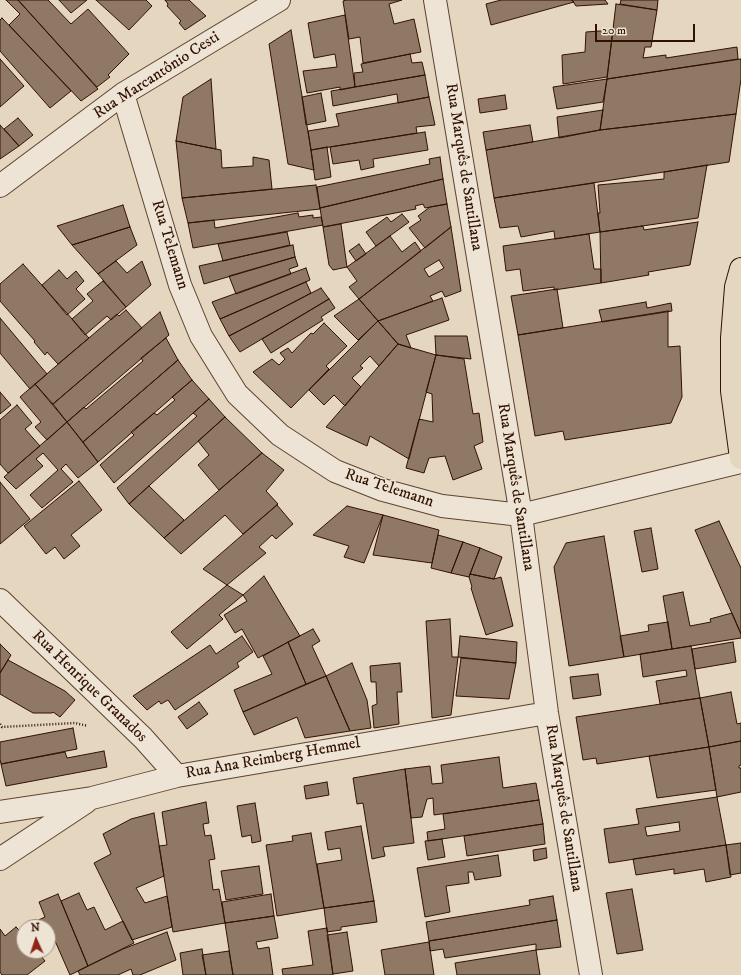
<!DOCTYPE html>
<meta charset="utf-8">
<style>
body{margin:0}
#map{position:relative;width:741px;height:975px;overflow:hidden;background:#e5d6bf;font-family:"IM FELL DW Pica",serif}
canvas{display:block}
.north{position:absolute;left:16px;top:919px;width:40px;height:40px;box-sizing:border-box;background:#eee4d5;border:1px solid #a29080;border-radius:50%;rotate:357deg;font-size:11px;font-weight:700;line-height:16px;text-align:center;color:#311201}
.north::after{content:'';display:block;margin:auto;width:14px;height:18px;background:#8f2418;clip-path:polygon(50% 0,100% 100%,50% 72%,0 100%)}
.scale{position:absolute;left:595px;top:24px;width:100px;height:18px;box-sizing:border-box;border:2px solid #311201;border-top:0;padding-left:5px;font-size:12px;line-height:14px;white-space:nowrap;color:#311201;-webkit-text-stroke:3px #eee4d5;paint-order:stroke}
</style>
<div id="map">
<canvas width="741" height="975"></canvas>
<div class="north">N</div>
<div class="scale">20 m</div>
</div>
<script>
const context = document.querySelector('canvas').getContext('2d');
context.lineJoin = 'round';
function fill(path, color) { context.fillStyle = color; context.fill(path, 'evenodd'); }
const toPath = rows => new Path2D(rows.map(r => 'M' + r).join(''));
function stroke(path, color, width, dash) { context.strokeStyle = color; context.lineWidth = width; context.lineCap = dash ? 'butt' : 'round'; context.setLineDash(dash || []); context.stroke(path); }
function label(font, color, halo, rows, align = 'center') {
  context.font = font + ' "IM FELL DW Pica",serif'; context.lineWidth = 3.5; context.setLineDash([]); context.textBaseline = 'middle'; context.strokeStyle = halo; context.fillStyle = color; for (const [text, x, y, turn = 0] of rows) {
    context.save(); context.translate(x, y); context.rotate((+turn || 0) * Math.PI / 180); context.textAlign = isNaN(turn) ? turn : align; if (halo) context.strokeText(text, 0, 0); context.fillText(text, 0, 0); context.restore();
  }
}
const building = toPath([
 [6,0,18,0,98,89,81,101,9,25,20,14,6,0],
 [18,0,48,0,71,24,88,9,129,54,108,75,110,77,97,87,18,0],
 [59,0,87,0,71,13,59,0],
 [96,0,146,0,152,6,129,30,96,0],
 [165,0,189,0,206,16,185,30,179,23,181,21,167,6,168,4,165,0],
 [346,0,402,0,389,4,394,24,414,19,421,52,363,63,360,37,349,39,343,1,346,0],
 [501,0,572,0,574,2,491,25,486,4,501,0],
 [572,0,605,0,608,4,576,6,572,0],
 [621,0,658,0,657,10,620,4,621,0],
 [616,4,657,10,651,47,645,47,643,58,666,55,666,58,737,47,738,59,607,79,616,4],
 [345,15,355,87,340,90,340,87,307,93,303,71,337,67,335,54,314,58,308,23,345,15],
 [2,18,71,91,50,108,0,51,0,20,2,18],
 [291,30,311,150,314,170,288,164,269,44,291,30],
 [613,30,607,77,563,84,562,55,585,52,586,32,613,30],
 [410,54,412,63,422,62,425,75,355,87,354,73,363,72,361,64,410,54],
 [0,59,24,86,0,107,0,59],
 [741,59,741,79,736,114,600,130,607,79,741,59],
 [425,75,429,97,398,103,397,94,333,106,331,91,425,75],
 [211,79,216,149,176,141,183,97,211,79],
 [607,79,603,102,557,109,553,87,607,79],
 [321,93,326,121,306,125,302,97,321,93],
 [505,95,507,109,480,113,478,99,505,95],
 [429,97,435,125,416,127,417,133,311,150,308,131,339,126,336,114,429,97],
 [603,110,600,130,559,138,557,117,603,110],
 [736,114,729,162,494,198,486,150,600,130,736,114],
 [18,118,33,135,19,146,4,129,18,118],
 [0,125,19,146,0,159,0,125],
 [530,125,533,142,486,150,483,132,530,125],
 [425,132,428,150,373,159,374,167,361,170,359,160,333,164,330,147,425,132],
 [176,141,221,150,222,168,253,166,253,157,269,160,272,189,182,198,176,141],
 [327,147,331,177,315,180,311,150,327,147],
 [440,157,443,179,320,208,317,187,430,164,429,159,440,157],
 [707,165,698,218,600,232,598,213,600,213,598,185,664,179,664,172,707,165],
 [443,179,447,204,425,208,423,204,415,206,416,209,323,227,320,208,443,179],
 [594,183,600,232,555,239,554,231,521,237,518,226,500,228,494,198,594,183],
 [316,185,320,209,188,223,182,198,316,185],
 [447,204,451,227,425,248,409,228,421,220,418,216,430,207,447,204],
 [123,205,130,227,72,245,57,226,123,205],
 [298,213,299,217,313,215,313,218,321,217,323,225,193,248,188,223,214,220,215,228,298,213],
 [402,214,409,222,376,246,366,232,387,217,391,222,402,214],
 [698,222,690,265,648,272,649,275,601,283,600,232,643,226,644,230,698,222],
 [341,224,347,267,333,270,329,265,323,227,341,224],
 [130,227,137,245,98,274,72,245,130,227],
 [451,227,461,291,445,297,442,291,430,296,433,301,378,321,359,299,451,227],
 [439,260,444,268,429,277,424,269,439,260],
 [287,232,290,245,223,261,218,244,287,232],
 [589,234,594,269,601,269,601,283,554,290,554,287,523,291,520,269,506,271,503,246,589,234],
 [390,236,402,252,415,242,421,251,359,299,349,287,357,281,347,267,390,236],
 [359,244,366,254,356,261,349,251,359,244],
 [293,245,295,257,204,284,199,266,293,245],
 [295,257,298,266,289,269,291,274,236,294,229,276,295,257],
 [116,261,127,273,142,261,151,285,126,307,98,274,116,261],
 [23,264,89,338,58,364,47,352,45,355,34,342,35,341,0,301,0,284,23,264],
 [306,268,310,280,220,319,212,302,306,268],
 [59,270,67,279,76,271,84,281,76,289,85,299,67,315,42,285,59,270],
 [103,281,126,307,111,320,107,316,85,335,72,319,93,301,87,294,103,281],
 [306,282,311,293,229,336,220,319,306,282],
 [321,288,329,299,240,352,229,336,321,288],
 [557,289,563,328,518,335,511,296,557,289],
 [442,298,449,320,406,335,411,348,398,344,378,321,442,298],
 [329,299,335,308,321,317,323,320,271,353,262,339,329,299],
 [359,299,378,321,358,340,334,316,359,299],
 [646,302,647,308,671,303,672,311,602,322,599,310,646,302],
 [126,310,142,328,53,404,35,384,117,314,119,316,126,310],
 [668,311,668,347,680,346,682,397,671,423,565,440,563,431,535,436,518,335,668,311],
 [160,312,169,335,67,422,53,404,160,312],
 [0,318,47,374,30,389,0,353,0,318],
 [378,321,398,344,379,366,370,356,360,366,363,368,352,378,361,387,345,406,334,395,324,405,309,390,378,321],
 [324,323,347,346,326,366,329,369,291,408,253,372,272,359,279,365,285,359,280,353,288,348,292,353,311,333,313,334,324,323],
 [435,336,467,336,471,359,436,355,435,336],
 [166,338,178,360,83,442,67,422,84,407,86,409,143,361,141,358,166,338],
 [398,344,436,355,409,459,370,436,367,446,326,427,398,344],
 [436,355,464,359,473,414,479,413,483,442,474,446,482,469,453,480,445,456,429,458,424,473,406,468,419,419,433,422,432,394,426,392,436,355],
 [178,360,192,380,98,462,83,442,178,360],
 [192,380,209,399,114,483,100,465,134,435,131,432,154,413,157,415,175,400,172,397,192,380],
 [35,384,67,422,47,440,35,427,41,422,20,397,35,384],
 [0,392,11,405,0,414,0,392],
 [209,399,225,417,129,504,117,488,197,416,193,413,209,399],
 [17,405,32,423,25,429,40,446,8,473,0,464,0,420,17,405],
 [225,417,262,453,219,490,198,465,209,455,198,441,225,417],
 [67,422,98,462,78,478,66,464,61,469,73,482,42,508,30,495,58,470,43,453,36,459,43,466,16,489,4,477,67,422],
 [262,453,284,470,266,491,278,504,243,534,225,515,181,554,164,538,262,453],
 [79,481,102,510,71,535,80,546,64,559,55,547,46,554,24,526,79,481],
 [0,482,30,519,0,544,0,482],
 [149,486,184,520,164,538,129,504,149,486],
 [277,505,293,524,276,539,272,535,259,547,266,553,227,585,203,569,277,505],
 [347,506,383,515,364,563,344,557,349,546,313,535,347,506],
 [383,515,439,530,432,563,373,555,383,515],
 [719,521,741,568,741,634,695,530,719,521],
 [651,528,658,569,642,572,634,531,651,528],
 [438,535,463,542,451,573,431,568,438,535],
 [604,536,624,657,569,666,554,567,566,543,604,536],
 [463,542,480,548,469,577,451,573,463,542],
 [480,548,502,557,494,579,470,574,480,548],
 [470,574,494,579,501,577,513,626,486,635,471,588,472,587,469,577,470,574],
 [264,576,300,636,258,658,242,629,235,633,224,615,247,601,243,595,264,576],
 [227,585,243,595,219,615,223,619,187,649,171,632,227,585],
 [683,592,690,626,711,622,710,619,732,613,741,634,741,638,672,649,663,596,683,592],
 [450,619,452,657,458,657,451,715,432,718,426,621,450,619],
 [668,622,672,649,624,657,620,636,649,631,648,625,668,622],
 [313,629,320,641,312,646,326,676,306,684,288,642,313,629],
 [242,636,253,652,237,663,239,667,175,710,168,700,161,704,159,701,147,710,133,696,210,645,216,654,242,636],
 [460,636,517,642,516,663,458,657,460,636],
 [288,642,306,684,243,712,234,690,272,674,263,656,288,642],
 [733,642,736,662,695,669,692,649,733,642],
 [0,644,11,655,0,673,0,644],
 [691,646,700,698,660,704,656,681,687,676,686,670,643,677,640,654,691,646],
 [461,658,516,663,509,699,456,696,461,658],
 [8,660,65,691,75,700,60,717,53,712,52,713,33,713,0,694,0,673,8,660],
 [352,663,367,700,371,728,350,731,326,676,352,663],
 [400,663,402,692,397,692,399,724,374,728,372,706,377,704,376,682,371,682,370,666,400,663],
 [598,674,601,695,573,699,570,677,598,674],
 [326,676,350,731,305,738,297,717,254,735,243,712,326,676],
 [731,692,737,724,741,723,741,741,709,747,700,698,731,692],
 [700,698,709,747,597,764,596,758,583,760,576,717,700,698],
 [199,702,208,714,187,729,178,717,199,702],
 [73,728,77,749,1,764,0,759,0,742,73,728],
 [741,741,741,765,739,766,739,768,741,768,741,792,717,797,709,747,741,741],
 [709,747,716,790,657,798,649,756,709,747],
 [104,751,107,767,6,786,1,764,65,752,67,758,104,751],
 [499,757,503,788,536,783,539,800,434,815,433,798,427,799,422,817,411,818,405,769,430,766,432,784,443,783,441,765,499,757],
 [405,769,414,843,383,847,385,856,372,859,363,803,357,804,353,778,405,769],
 [327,782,329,795,306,799,304,786,327,782],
 [717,797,726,845,609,863,604,829,639,824,636,809,717,797],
 [679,822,680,831,647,836,645,827,679,822],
 [539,800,543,824,428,841,427,832,445,829,443,814,539,800],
 [206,802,209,823,203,824,205,836,211,835,215,859,209,860,213,890,219,889,225,923,173,932,159,846,167,845,162,812,206,802],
 [255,803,261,841,252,843,251,835,242,837,237,806,255,803],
 [154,813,164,876,136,888,145,903,167,896,172,927,132,940,94,863,111,854,103,834,131,819,154,813],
 [543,824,545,844,467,856,464,836,543,824],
 [361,826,374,901,324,908,317,864,342,860,340,848,328,850,325,832,361,826],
 [311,833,324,908,277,916,266,845,293,841,292,836,311,833],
 [442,839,445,857,428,860,425,841,442,839],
 [741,843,741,873,730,875,726,845,741,843],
 [726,845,731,877,706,882,704,869,674,874,674,869,636,875,633,859,726,845],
 [546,848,547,858,534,861,533,850,546,848],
 [498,855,501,876,475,880,473,872,468,872,469,883,446,886,450,912,425,917,417,868,498,855],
 [259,866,263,894,226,900,221,871,259,866],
 [632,889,643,950,617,954,606,893,632,889],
 [79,893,87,910,94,907,105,930,123,921,134,943,88,966,61,901,79,893],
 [58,894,88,966,70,975,52,934,48,936,48,927,34,927,32,923,45,917,39,902,58,894],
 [271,894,274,916,225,923,222,902,271,894],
 [553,896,557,920,429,941,426,922,530,905,529,900,553,896],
 [374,901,377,922,341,927,341,930,327,932,324,908,374,901],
 [274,916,278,938,256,942,258,949,269,947,273,975,233,975,225,923,274,916],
 [557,920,561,947,536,950,536,944,445,958,443,949,430,951,429,941,557,920],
 [16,927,22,933,24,932,24,951,37,951,45,961,27,975,2,975,0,972,0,929,5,936,16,927],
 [327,928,333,975,283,975,282,969,313,965,308,931,327,928],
 [167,932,176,960,140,975,133,975,131,969,118,975,80,975,78,971,88,966,123,949,167,932],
 [347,932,353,971,333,974,327,935,347,932],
 [429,942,434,975,385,975,381,950,429,942],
 [202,949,206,975,183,975,180,953,202,949],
 [536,950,540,975,457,975,455,963,536,950],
 [229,951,233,975,206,975,202,955,229,951]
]);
fill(building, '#8f7864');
stroke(building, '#311201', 1);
const minor = toPath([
 [435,0,521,515,547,713,591,975],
 [123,94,180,285,201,336,237,394,280,435,335,471,383,490,442,506,521,515,741,462],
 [0,186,123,94,279,0],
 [0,600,143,738,177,776],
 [0,812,92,798,177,776,547,713],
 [0,859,86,802]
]);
const major = toPath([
 [741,269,736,287,732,338,732,391,741,458]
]);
stroke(minor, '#5e4330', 24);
stroke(major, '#311201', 24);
stroke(toPath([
 [0,724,2,727,75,723,88,726]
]), '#311201', 2.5, [1, 2]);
stroke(minor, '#eee4d5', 22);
stroke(major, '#e5d6bf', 22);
label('16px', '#311201', '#eee4d5', [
 ["Rua Marcantônio Cesti",157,76,-33],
 ["Rua Marquês de Santillana",463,167,81],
 ["Rua Telemann",169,245,73],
 ["Rua Marquês de Santillana",515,487,81],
 ["Rua Telemann",389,489,18],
 ["Rua Henrique Granados",89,687,44],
 ["Rua Ana Reimberg Hemmel",273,759,-10],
 ["Rua Marquês de Santillana",563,808,81]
]);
</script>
